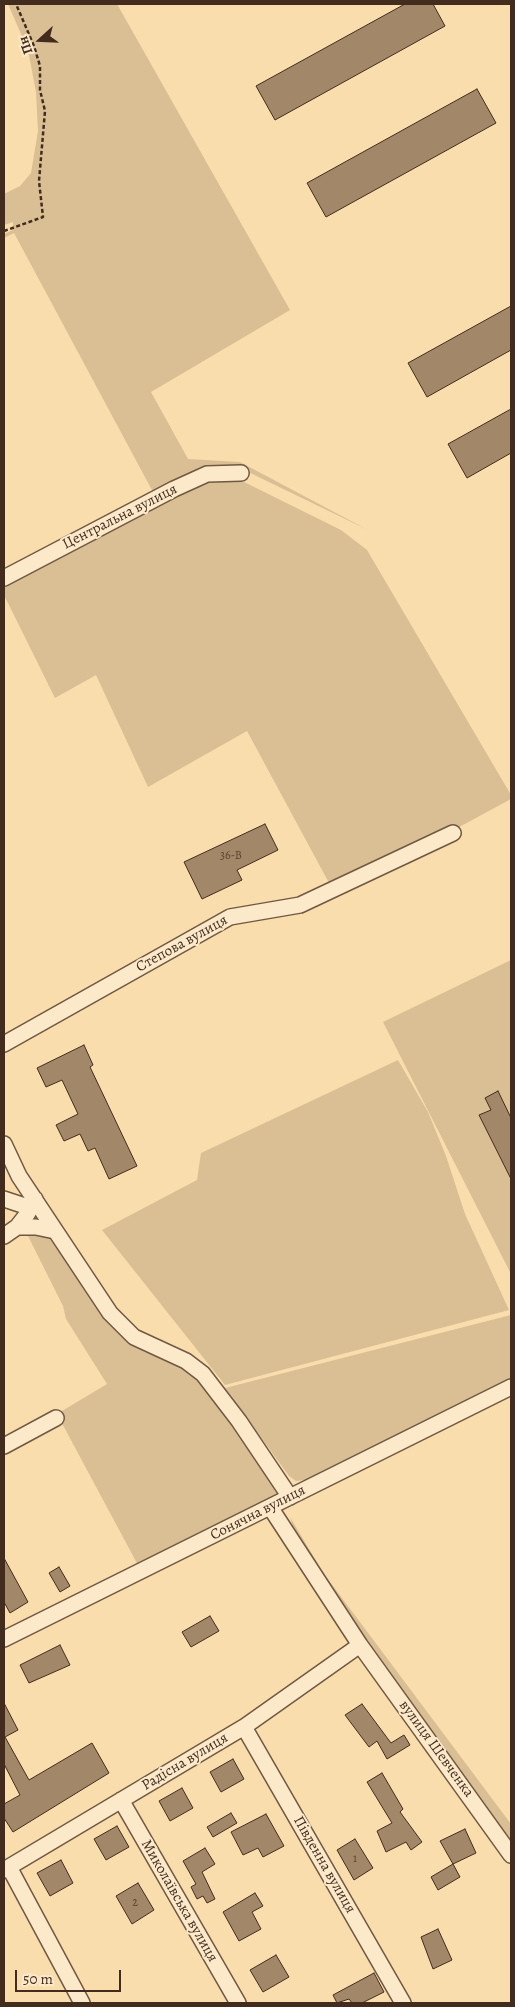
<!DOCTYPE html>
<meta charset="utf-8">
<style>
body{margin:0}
#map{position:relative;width:515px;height:2007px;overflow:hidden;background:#f9ddad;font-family:Alegreya,serif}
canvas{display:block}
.frame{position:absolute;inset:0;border:5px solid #432c1e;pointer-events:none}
.north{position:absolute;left:15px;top:15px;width:50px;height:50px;-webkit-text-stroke:4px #fbe9ca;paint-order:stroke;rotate:250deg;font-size:14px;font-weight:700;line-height:20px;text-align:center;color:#432c1e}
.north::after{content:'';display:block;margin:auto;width:18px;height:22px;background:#432c1e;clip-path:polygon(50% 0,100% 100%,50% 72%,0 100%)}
.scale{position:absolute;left:15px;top:1970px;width:106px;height:22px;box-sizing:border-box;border:2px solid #432c1e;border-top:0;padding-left:6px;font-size:15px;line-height:18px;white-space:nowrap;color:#432c1e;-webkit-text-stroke:4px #fbe9ca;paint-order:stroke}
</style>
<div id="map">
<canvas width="515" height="2007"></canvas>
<div class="frame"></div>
<div class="north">Пн</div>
<div class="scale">50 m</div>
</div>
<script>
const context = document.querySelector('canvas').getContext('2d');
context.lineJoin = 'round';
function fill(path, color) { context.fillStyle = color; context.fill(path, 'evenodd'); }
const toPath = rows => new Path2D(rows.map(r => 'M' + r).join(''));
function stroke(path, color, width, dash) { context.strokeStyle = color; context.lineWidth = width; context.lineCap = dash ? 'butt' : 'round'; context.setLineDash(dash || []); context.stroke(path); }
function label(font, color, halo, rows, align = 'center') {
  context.font = font + ' Alegreya,serif'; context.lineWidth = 4; context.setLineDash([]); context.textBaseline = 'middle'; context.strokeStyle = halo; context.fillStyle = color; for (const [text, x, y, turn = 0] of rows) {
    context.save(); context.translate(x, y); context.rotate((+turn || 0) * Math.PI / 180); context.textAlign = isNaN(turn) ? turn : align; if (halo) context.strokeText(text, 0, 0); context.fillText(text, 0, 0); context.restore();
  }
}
fill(toPath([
 [8,4,117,4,290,310,151,392,188,459,240,462,368,530,240,468,224,466,205,469,153,492,14,233,4,238,4,234,13,230,13,222,4,225,4,194,20,186,31,173,38,131,36,92,28,50],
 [236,478,341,530,367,550,511,795,511,799,335,894,247,731,148,787,96,675,55,698,4,595,4,586,194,486,208,480],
 [511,960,511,1274,383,1022],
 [398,1060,428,1112,446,1156,465,1214,509,1310,225,1385,102,1230,197,1180,201,1153],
 [34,1208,122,1330,201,1374,279,1494,139,1567,57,1414,107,1384,66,1319,63,1306,20,1220],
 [511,1315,511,1382,314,1479,296,1481,289,1476,225,1388],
 [290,1517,324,1574,511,1824,511,1850,373,1656,295,1533]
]), '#dabf95');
const building = toPath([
 [405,4,433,4,445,26,275,120,256,86,405,4],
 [477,89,496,123,326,217,307,183,477,89],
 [511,306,511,350,427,397,408,363,511,306],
 [511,409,511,453,467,478,448,444,511,409],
 [265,824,278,850,237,870,242,880,202,899,184,862,265,824],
 [84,1045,93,1065,90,1067,137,1166,109,1179,95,1148,88,1151,80,1134,64,1141,56,1125,78,1114,62,1080,46,1087,37,1068,84,1045],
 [498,1091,511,1118,511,1179,479,1115,491,1110,485,1098,498,1091],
 [4,1558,28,1602,10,1613,4,1602,4,1558],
 [59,1567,70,1586,60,1592,49,1573,59,1567],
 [210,1616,219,1631,191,1647,182,1632,210,1616],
 [60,1645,70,1665,29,1683,20,1665,60,1645],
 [4,1703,18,1730,5,1737,29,1780,92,1743,109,1773,13,1832,4,1818,4,1804,20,1795,4,1764,4,1703],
 [362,1704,391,1743,404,1735,410,1745,387,1759,377,1741,369,1747,345,1715,362,1704],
 [233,1759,244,1779,221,1792,210,1772,233,1759],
 [382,1773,403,1809,400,1812,422,1842,411,1850,406,1842,386,1852,377,1831,392,1823,367,1782,382,1773],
 [182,1788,193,1808,170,1821,159,1801,182,1788],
 [231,1813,237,1823,213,1837,207,1827,231,1813],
 [266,1814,284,1846,263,1857,258,1848,243,1855,231,1832,266,1814],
 [117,1826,129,1847,106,1860,94,1839,117,1826],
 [465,1829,476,1853,453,1864,440,1841,465,1829],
 [355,1839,373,1868,354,1880,337,1850,355,1839],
 [205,1848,215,1864,202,1872,215,1899,207,1903,203,1896,197,1899,191,1887,196,1884,183,1861,205,1848],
 [61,1860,73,1883,50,1896,37,1873,61,1860],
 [453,1864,460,1877,438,1890,431,1877,453,1864],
 [138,1883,154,1910,132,1924,116,1896,138,1883],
 [255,1893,263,1906,252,1912,261,1929,239,1941,223,1912,255,1893],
 [438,1929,452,1960,433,1969,421,1937,438,1929],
 [276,1955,289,1977,263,1992,250,1970,276,1955],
 [374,1973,384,1992,362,2003,352,2003,349,1999,337,2003,333,1995,374,1973]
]);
fill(building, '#a28868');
stroke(building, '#432c1e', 1);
const street = toPath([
 [4,578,174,489,207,474,241,473],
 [4,1044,230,917,300,905,453,833],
 [4,1144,19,1176,110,1313,134,1337,186,1361,203,1374,239,1421,290,1497],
 [4,1199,31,1208],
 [17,1227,36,1227,55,1231],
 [4,1236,17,1227,28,1213,35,1199],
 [4,1446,56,1418],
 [270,1507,360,1645,511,1855],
 [4,1639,511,1387],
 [244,1727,403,2003],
 [121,1800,238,2003],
 [9,1867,82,2003],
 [4,1870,244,1727,360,1645]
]);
stroke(street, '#705842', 18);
stroke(toPath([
 [4,231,43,217,39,181,45,111,40,90,40,66,34,46,16,4]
]), '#432c1e', 2.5, [4, 2.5]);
stroke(street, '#fbe9ca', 15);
label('12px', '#5b4330', null, [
 ["36-В",231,856],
 ["1",355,1859],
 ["2",135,1903]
]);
label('15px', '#432c1e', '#fbe9ca', [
 ["Центральна вулиця",120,517,-27],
 ["Степова вулиця",182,944,-29],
 ["Сонячна вулиця",258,1513,-27],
 ["вулиця Шевченка",436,1749,54],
 ["Радісна вулиця",185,1762,-31],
 ["Південна вулиця",324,1865,60],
 ["Миколаївська вулиця",179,1901,60]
]);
</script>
